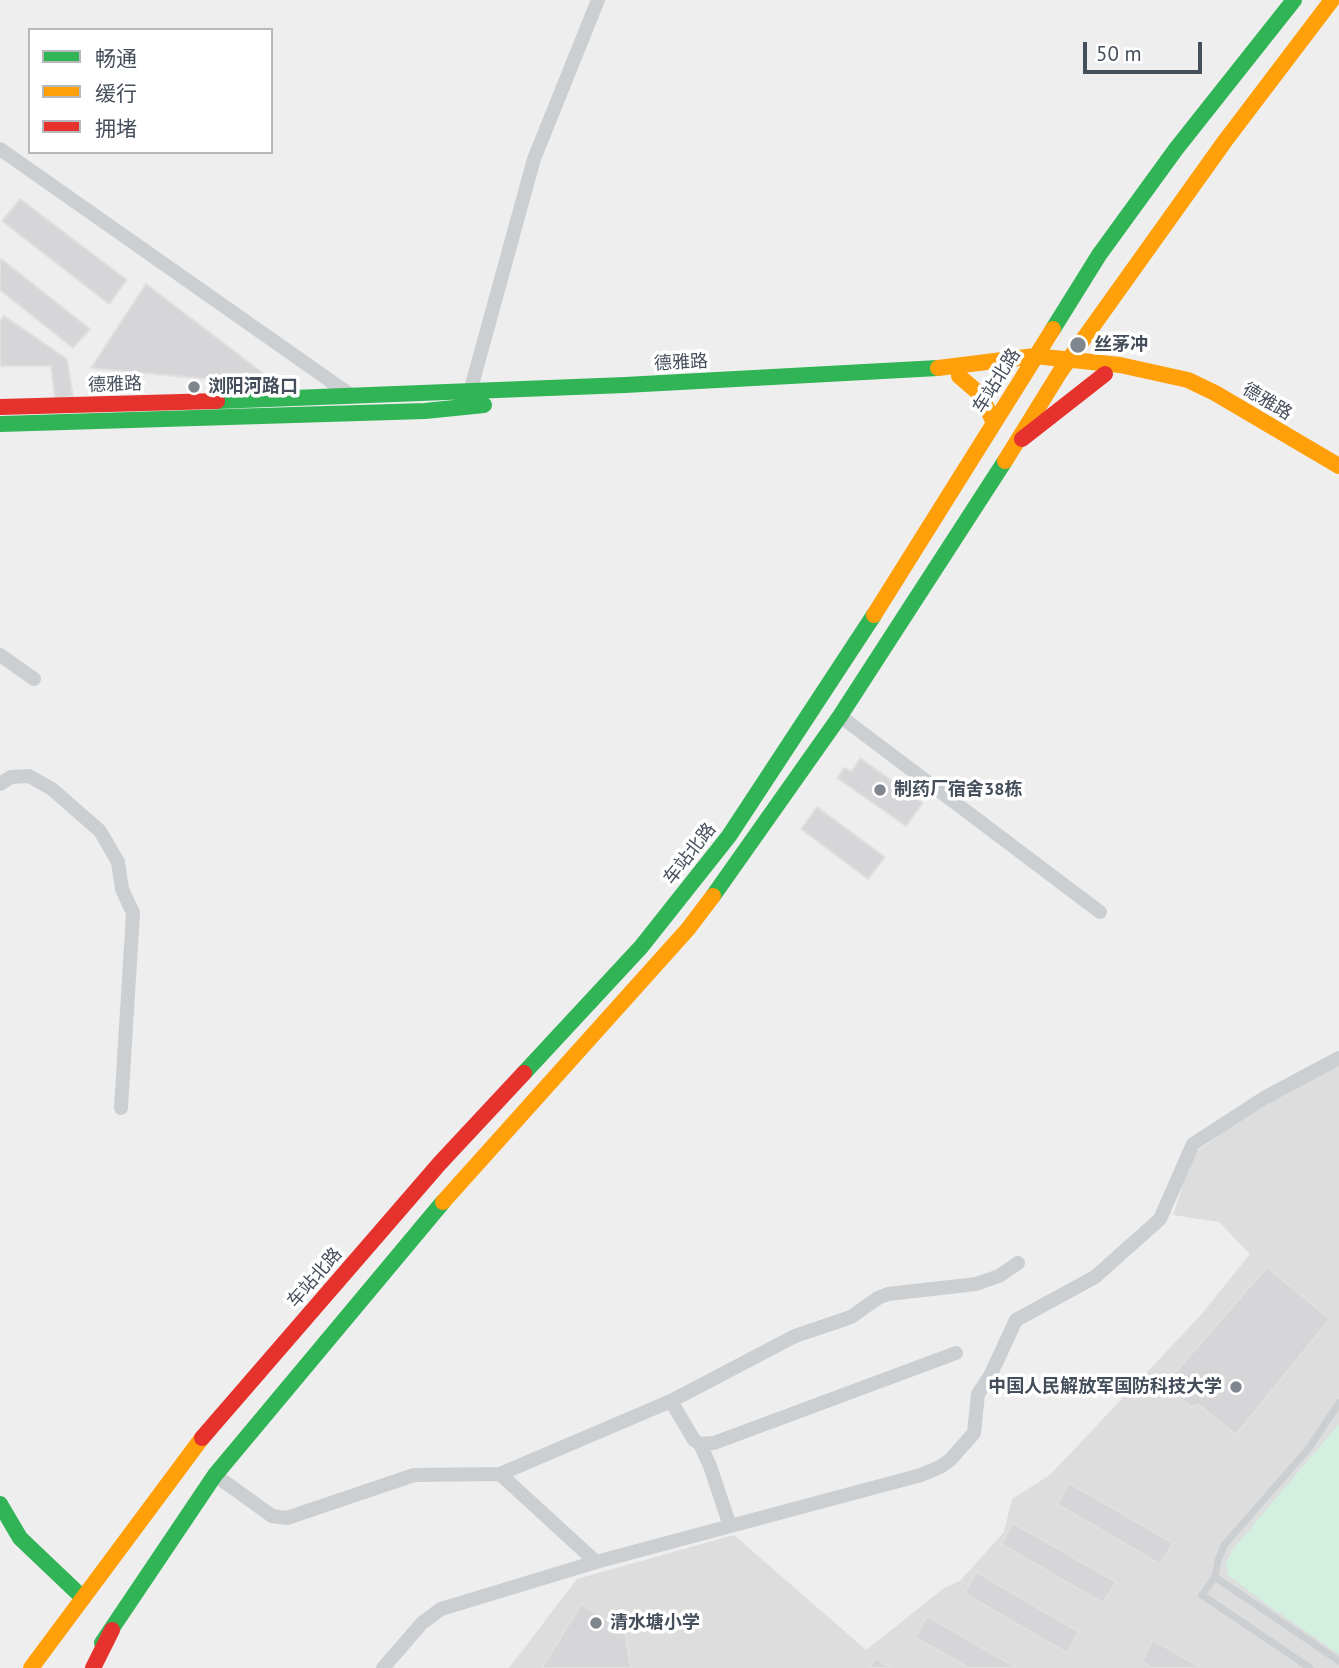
<!DOCTYPE html>
<meta charset="utf-8">
<style>
body{margin:0}
#map{position:relative;width:1339px;height:1668px;overflow:hidden;background:#efeeee;font-family:"PT Sans","Noto Sans SC",sans-serif}
canvas{display:block}
.legend{position:absolute;left:28px;top:28px;width:245px;height:126px;box-sizing:border-box;background:#fff;border:2px solid #b5b8bd;margin:0;padding:9px 12px;list-style:none;font-size:21px;color:#454e5b}
.legend li{display:flex;align-items:center;gap:14px;height:35px}
.legend b{width:35px;border:2px solid #b5b8bd}
.scale{position:absolute;left:1083px;top:42px;width:119px;height:32px;box-sizing:border-box;border:4px solid #454e5b;border-top:0;padding-left:9px;font-size:21px;line-height:24px;white-space:nowrap;color:#454e5b;-webkit-text-stroke:5px #fff;paint-order:stroke}
</style>
<div id="map">
<canvas width="1339" height="1668"></canvas>
<ul class="legend">
<li><b style="height:9px;background:#30b455"></b>畅通</li>
<li><b style="height:9px;background:#ff9f0a"></b>缓行</li>
<li><b style="height:9px;background:#e5322d"></b>拥堵</li>
</ul>
<div class="scale">50 m</div>
</div>
<script>
const context = document.querySelector('canvas').getContext('2d');
context.lineJoin = 'round';
function fill(path, color) { context.fillStyle = color; context.fill(path, 'evenodd'); }
const toPath = rows => new Path2D(rows.map(r => 'M' + r).join(''));
function stroke(path, color, width, dash) { context.strokeStyle = color; context.lineWidth = width; context.lineCap = dash ? 'butt' : 'round'; context.setLineDash(dash || []); context.stroke(path); }
function label(font, color, halo, rows, align = 'center') {
  context.font = font + ' "PT Sans","Noto Sans SC",sans-serif'; context.lineWidth = 7; context.setLineDash([]); context.textBaseline = 'middle'; context.strokeStyle = halo; context.fillStyle = color; for (const [text, x, y, turn = 0] of rows) {
    context.save(); context.translate(x, y); context.rotate((+turn || 0) * Math.PI / 180); context.textAlign = isNaN(turn) ? turn : align; if (halo) context.strokeText(text, 0, 0); context.fillText(text, 0, 0); context.restore();
  }
}
fill(toPath([
 [1339,1064,1339,1668,509,1668,577,1579,734,1535,866,1650,944,1588,960,1581,1004,1532,1012,1499,1050,1475,1200,1316,1250,1254,1219,1222,1173,1215,1193,1154,1232,1126,1304,1081]
]), '#ddddde');
fill(toPath([
 [1339,1424,1339,1654,1269,1606,1228,1575,1226,1563,1232,1550]
]), '#d2efe0');
const building = toPath([
 [20,199,127,280,109,304,2,221,20,199],
 [0,258,90,329,73,348,0,290,0,258],
 [146,284,234,351,280,386,91,368,146,284],
 [4,316,67,359,73,396,55,399,51,366,0,366,0,321,4,316],
 [860,758,923,803,906,826,837,778,844,768,852,771,860,758],
 [817,807,885,857,868,879,801,829,817,807],
 [1267,1267,1330,1319,1236,1435,1199,1405,1191,1407,1168,1389,1177,1370,1267,1267],
 [1069,1483,1173,1543,1160,1564,1057,1504,1069,1483],
 [1013,1523,1116,1582,1103,1603,1001,1544,1013,1523],
 [976,1572,1079,1632,1067,1653,964,1593,976,1572],
 [581,1604,625,1632,631,1668,542,1668,581,1604],
 [927,1616,1017,1668,969,1668,915,1637,927,1616],
 [1153,1640,1201,1668,1152,1668,1141,1661,1153,1640],
 [875,1658,891,1668,869,1668,875,1658]
]);
fill(building, '#d6d6d9');
stroke(building, '#e0e0e1', 2);
stroke(toPath([
 [1215,1577,1218,1560,1225,1544,1309,1448,1339,1403],
 [1310,1668,1202,1595,1215,1577,1339,1661]
]), '#cccfd2', 7);
stroke(toPath([
 [0,149,352,396],
 [470,392,534,159,598,0],
 [0,655,34,679],
 [840,716,1100,912],
 [0,784,11,777,29,776,52,789,100,831,118,862,122,889,133,913,121,1108],
 [671,1401,795,1336,851,1317,878,1298,888,1294,976,1284,999,1276,1018,1263],
 [700,1444,710,1466,730,1526],
 [500,1474,596,1562],
 [215,1475,272,1516,287,1518,414,1475,500,1474,671,1401,694,1440,700,1444,714,1443,956,1353],
 [383,1668,422,1623,441,1609,596,1562,921,1475,940,1467,950,1460,974,1433,978,1394,990,1376,1016,1320,1095,1277,1160,1219,1193,1144,1264,1098,1339,1058]
]), '#cccfd2', 14);
stroke(toPath([
 [1053,329,1099,255,1176,149,1294,0],
 [217,401,625,385,938,368],
 [0,424,425,411,484,405],
 [713,896,840,716,1005,461],
 [524,1073,641,947,729,836,874,615],
 [0,1504,20,1538,83,1598],
 [102,1643,215,1475,443,1202]
]), '#30b455', 16);
stroke(toPath([
 [938,368,1035,356,1120,365,1188,380,1215,393,1339,466],
 [959,376,981,395,994,423],
 [1005,461,1060,372,1225,141,1332,0],
 [874,615,1053,329],
 [443,1202,688,929,713,896],
 [31,1668,202,1438]
]), '#ff9f0a', 16);
stroke(toPath([
 [0,407,217,401],
 [1022,439,1105,374],
 [202,1438,440,1163,524,1073],
 [93,1668,112,1630]
]), '#e5322d', 16);
for (const [x, y, r, color] of [
 [1078,345,9,"#80868e"],
 [194,387,7,"#80868e"],
 [880,790,7,"#80868e"],
 [1236,1387,7,"#80868e"],
 [596,1623,7,"#80868e"]
]) { const dot = new Path2D(); dot.arc(x, y, r, 0, 2 * Math.PI); context.fillStyle = color; context.fill(dot); stroke(dot, '#fff', 2.5); }
label('bold 18px', '#454e5b', '#fff', [
 ["丝茅冲",1094,345],
 ["浏阳河路口",208,387],
 ["制药厂宿舍38栋",894,790],
 ["中国人民解放军国防科技大学",1222,1387,"right"],
 ["清水塘小学",610,1623]
], 'left');
label('18px', '#454e5b', '#fff', [
 ["德雅路",681,363,-3],
 ["车站北路",997,381,-58],
 ["德雅路",115,385,-2],
 ["德雅路",1267,402,31],
 ["车站北路",690,854,-52],
 ["车站北路",315,1278,-49]
]);
</script>
